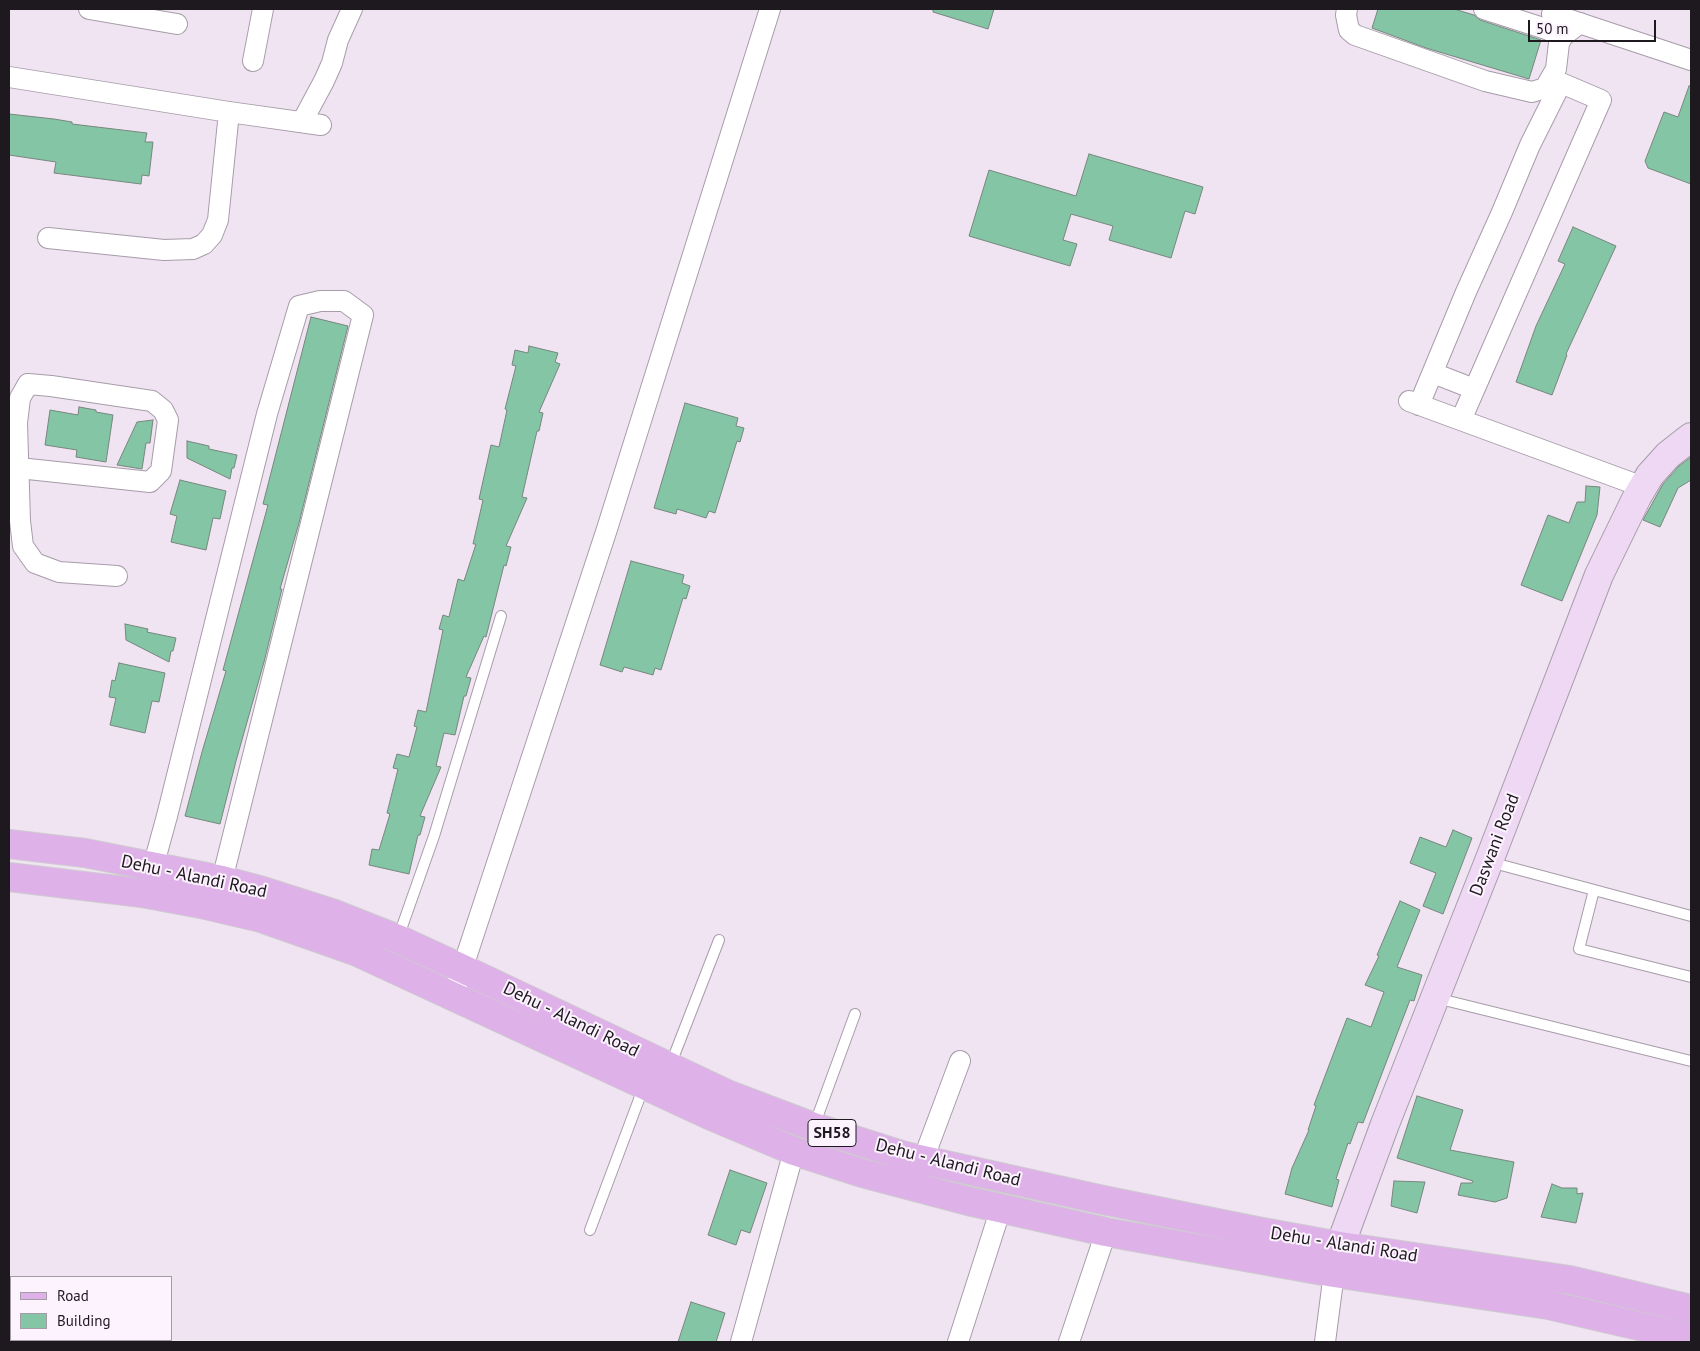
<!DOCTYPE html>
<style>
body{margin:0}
#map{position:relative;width:1700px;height:1351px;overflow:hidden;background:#f0e4f2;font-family:"PT Sans",sans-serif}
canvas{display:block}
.frame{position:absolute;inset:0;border:10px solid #1d191e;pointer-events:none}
.legend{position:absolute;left:10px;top:1276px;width:162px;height:65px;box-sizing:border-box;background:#fcf3fe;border:1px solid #a39ca4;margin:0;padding:6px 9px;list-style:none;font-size:15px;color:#1d191e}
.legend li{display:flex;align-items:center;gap:10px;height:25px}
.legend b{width:25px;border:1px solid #a39ca4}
.scale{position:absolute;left:1528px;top:20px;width:128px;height:22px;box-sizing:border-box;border:2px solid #1d191e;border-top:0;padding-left:6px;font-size:15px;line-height:18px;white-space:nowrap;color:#1d191e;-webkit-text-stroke:4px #fcf3fe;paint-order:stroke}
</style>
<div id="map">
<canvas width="1700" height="1351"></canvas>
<div class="frame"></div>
<ul class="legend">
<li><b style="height:6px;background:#deb1e9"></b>Road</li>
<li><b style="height:14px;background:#83c5a4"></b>Building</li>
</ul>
<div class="scale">50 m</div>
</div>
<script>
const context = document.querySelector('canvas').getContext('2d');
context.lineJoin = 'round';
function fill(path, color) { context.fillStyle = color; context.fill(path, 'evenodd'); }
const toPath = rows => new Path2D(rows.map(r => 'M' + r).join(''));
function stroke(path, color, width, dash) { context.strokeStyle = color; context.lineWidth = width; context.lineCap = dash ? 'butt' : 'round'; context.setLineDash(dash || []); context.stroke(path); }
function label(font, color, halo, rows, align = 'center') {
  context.font = font + ' "PT Sans",sans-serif'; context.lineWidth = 4; context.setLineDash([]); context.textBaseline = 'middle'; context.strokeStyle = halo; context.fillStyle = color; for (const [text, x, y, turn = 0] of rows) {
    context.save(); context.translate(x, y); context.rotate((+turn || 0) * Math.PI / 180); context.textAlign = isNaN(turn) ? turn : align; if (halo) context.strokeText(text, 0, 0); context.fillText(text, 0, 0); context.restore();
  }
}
const building = toPath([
 [933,9,994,9,988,29,933,12,933,9],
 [1378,9,1454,9,1474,15,1480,20,1541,40,1529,79,1426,48,1372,28,1378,9],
 [1689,86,1691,86,1691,184,1648,168,1645,161,1664,112,1678,117,1689,86],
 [9,114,54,119,72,122,72,124,147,133,145,142,153,142,149,176,142,175,141,184,54,173,56,162,9,155,9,114],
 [1089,154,1203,187,1195,214,1185,211,1171,258,1109,240,1113,226,1071,214,1063,240,1077,244,1070,266,969,236,989,170,1076,196,1089,154],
 [1573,227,1616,246,1566,354,1567,355,1552,395,1516,382,1536,326,1565,264,1558,261,1573,227],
 [311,317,348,326,299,523,280,589,282,589,264,662,236,761,220,824,185,816,202,752,226,671,223,670,268,505,263,504,311,317],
 [529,346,558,353,555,362,560,364,539,412,543,413,539,431,537,431,522,497,527,498,506,546,511,547,506,566,504,565,486,637,484,636,466,677,471,678,466,696,464,696,455,735,444,733,436,766,441,767,420,816,425,817,420,835,418,835,409,874,369,865,372,849,379,850,390,814,387,813,398,769,393,768,397,754,409,757,417,727,414,726,418,710,426,712,443,630,439,629,443,615,449,617,458,579,464,581,476,544,473,544,483,500,479,499,491,445,499,447,507,410,505,409,516,366,512,365,515,350,528,353,529,346],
 [685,403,738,418,736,426,744,428,740,442,737,441,715,513,709,511,706,518,677,509,676,514,654,508,685,403],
 [79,407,96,410,96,412,113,415,106,462,76,457,77,450,45,445,50,410,78,415,79,407],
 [153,420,150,443,146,443,142,469,117,465,137,422,153,420],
 [187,441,209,446,209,449,237,455,234,468,232,468,230,479,187,458,187,441],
 [1691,457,1691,480,1678,488,1660,527,1643,520,1663,484,1679,466,1691,457],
 [180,480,226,491,220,519,213,518,206,550,171,542,177,516,170,514,180,480],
 [1586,486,1600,487,1597,515,1562,601,1521,585,1548,515,1569,523,1577,502,1585,502,1586,486],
 [631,561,684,575,682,583,690,586,686,599,683,598,661,670,655,668,653,675,624,667,622,672,600,665,631,561],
 [125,624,148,629,147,632,176,638,173,651,171,651,169,662,126,640,125,624],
 [119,663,165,673,159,702,152,701,145,733,110,725,116,698,109,697,112,680,115,681,119,663],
 [1453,830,1472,838,1443,914,1423,906,1436,873,1410,863,1420,837,1446,847,1453,830],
 [1400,901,1420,910,1397,967,1422,975,1414,1001,1410,1000,1363,1123,1358,1122,1350,1144,1348,1143,1336,1179,1339,1180,1332,1207,1285,1194,1292,1168,1309,1130,1308,1130,1316,1106,1314,1105,1347,1018,1371,1027,1384,992,1365,985,1379,956,1377,955,1400,901],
 [1417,1096,1463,1110,1450,1150,1514,1162,1507,1198,1495,1202,1458,1195,1461,1183,1472,1183,1473,1181,1397,1158,1417,1096],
 [730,1170,767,1183,750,1233,741,1230,736,1245,708,1235,730,1170],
 [1394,1181,1425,1182,1417,1213,1391,1206,1394,1181],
 [1552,1184,1562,1188,1577,1188,1577,1194,1583,1193,1576,1223,1541,1217,1552,1184],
 [691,1302,725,1313,716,1342,678,1342,691,1302]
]);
fill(building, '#83c5a4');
stroke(building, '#77867e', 1);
const lane = toPath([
 [1490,862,1691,916],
 [1594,890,1579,949,1691,977],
 [398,938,434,836,501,616],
 [1436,998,1691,1061],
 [670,1066,719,940],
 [814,1126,855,1014],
 [590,1230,644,1086]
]);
const street = toPath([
 [89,9,177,24],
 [1347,9,1346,15,1349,30,1355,35,1485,81,1532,92,1545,88,1556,69,1559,43,1563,36,1580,23],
 [1484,9,1546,29,1563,36],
 [1552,14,1691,60],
 [253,61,263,9],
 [9,77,229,112,321,125],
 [302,122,324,81,332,63,338,40,352,9],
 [48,238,164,250,193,249,204,244,212,235,218,220,229,112],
 [1433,373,1474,389],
 [1409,401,1643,487],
 [1419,405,1466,292,1502,212,1530,145,1561,83,1601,100,1461,420],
 [19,468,150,482,161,471,168,420,163,410,152,401,51,386,28,384,20,398,17,423,20,521,23,546,35,563,59,572,117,576],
 [153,867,167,816,267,414,299,306,320,301,344,301,363,315,222,880],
 [453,997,607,529,770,9],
 [923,1160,960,1061],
 [741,1342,794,1151],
 [958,1342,1001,1208],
 [1069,1342,1106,1232],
 [1325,1342,1334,1273]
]);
const secondary = toPath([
 [1335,1269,1340,1246,1385,1124,1489,861,1599,575,1637,497,1650,475,1668,455,1691,437]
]);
const primary = toPath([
 [9,844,85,853,222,880,263,891,332,913,398,939,463,969,727,1094,814,1127,905,1156,1103,1200,1257,1231,1340,1246,1570,1280,1691,1309],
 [9,877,142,893,201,904,261,918,355,951,709,1115,794,1151,862,1173,968,1201,1106,1232,1334,1273,1548,1305,1691,1338]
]);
stroke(lane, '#a79ca9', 12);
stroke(street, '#a79ca9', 22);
stroke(secondary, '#a79ca9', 30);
stroke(primary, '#cdccce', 30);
stroke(lane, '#fff', 10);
stroke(street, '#fff', 20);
stroke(secondary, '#eed8f4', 28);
stroke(primary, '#deb1e9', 28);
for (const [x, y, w] of [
 [832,1133,48]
]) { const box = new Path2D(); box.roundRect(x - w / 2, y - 13.5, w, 27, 4); context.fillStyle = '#fcf3fe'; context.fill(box); stroke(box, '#1d191e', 1); }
label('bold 16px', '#1d191e', null, [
 ["SH58",832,1133]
]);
label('18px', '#1d191e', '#fcf3fe', [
 ["Daswani Road",1495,845,-69],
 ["Dehu - Alandi Road",194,877,12],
 ["Dehu - Alandi Road",571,1020,26],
 ["Dehu - Alandi Road",948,1163,14],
 ["Dehu - Alandi Road",1344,1245,9]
]);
</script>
